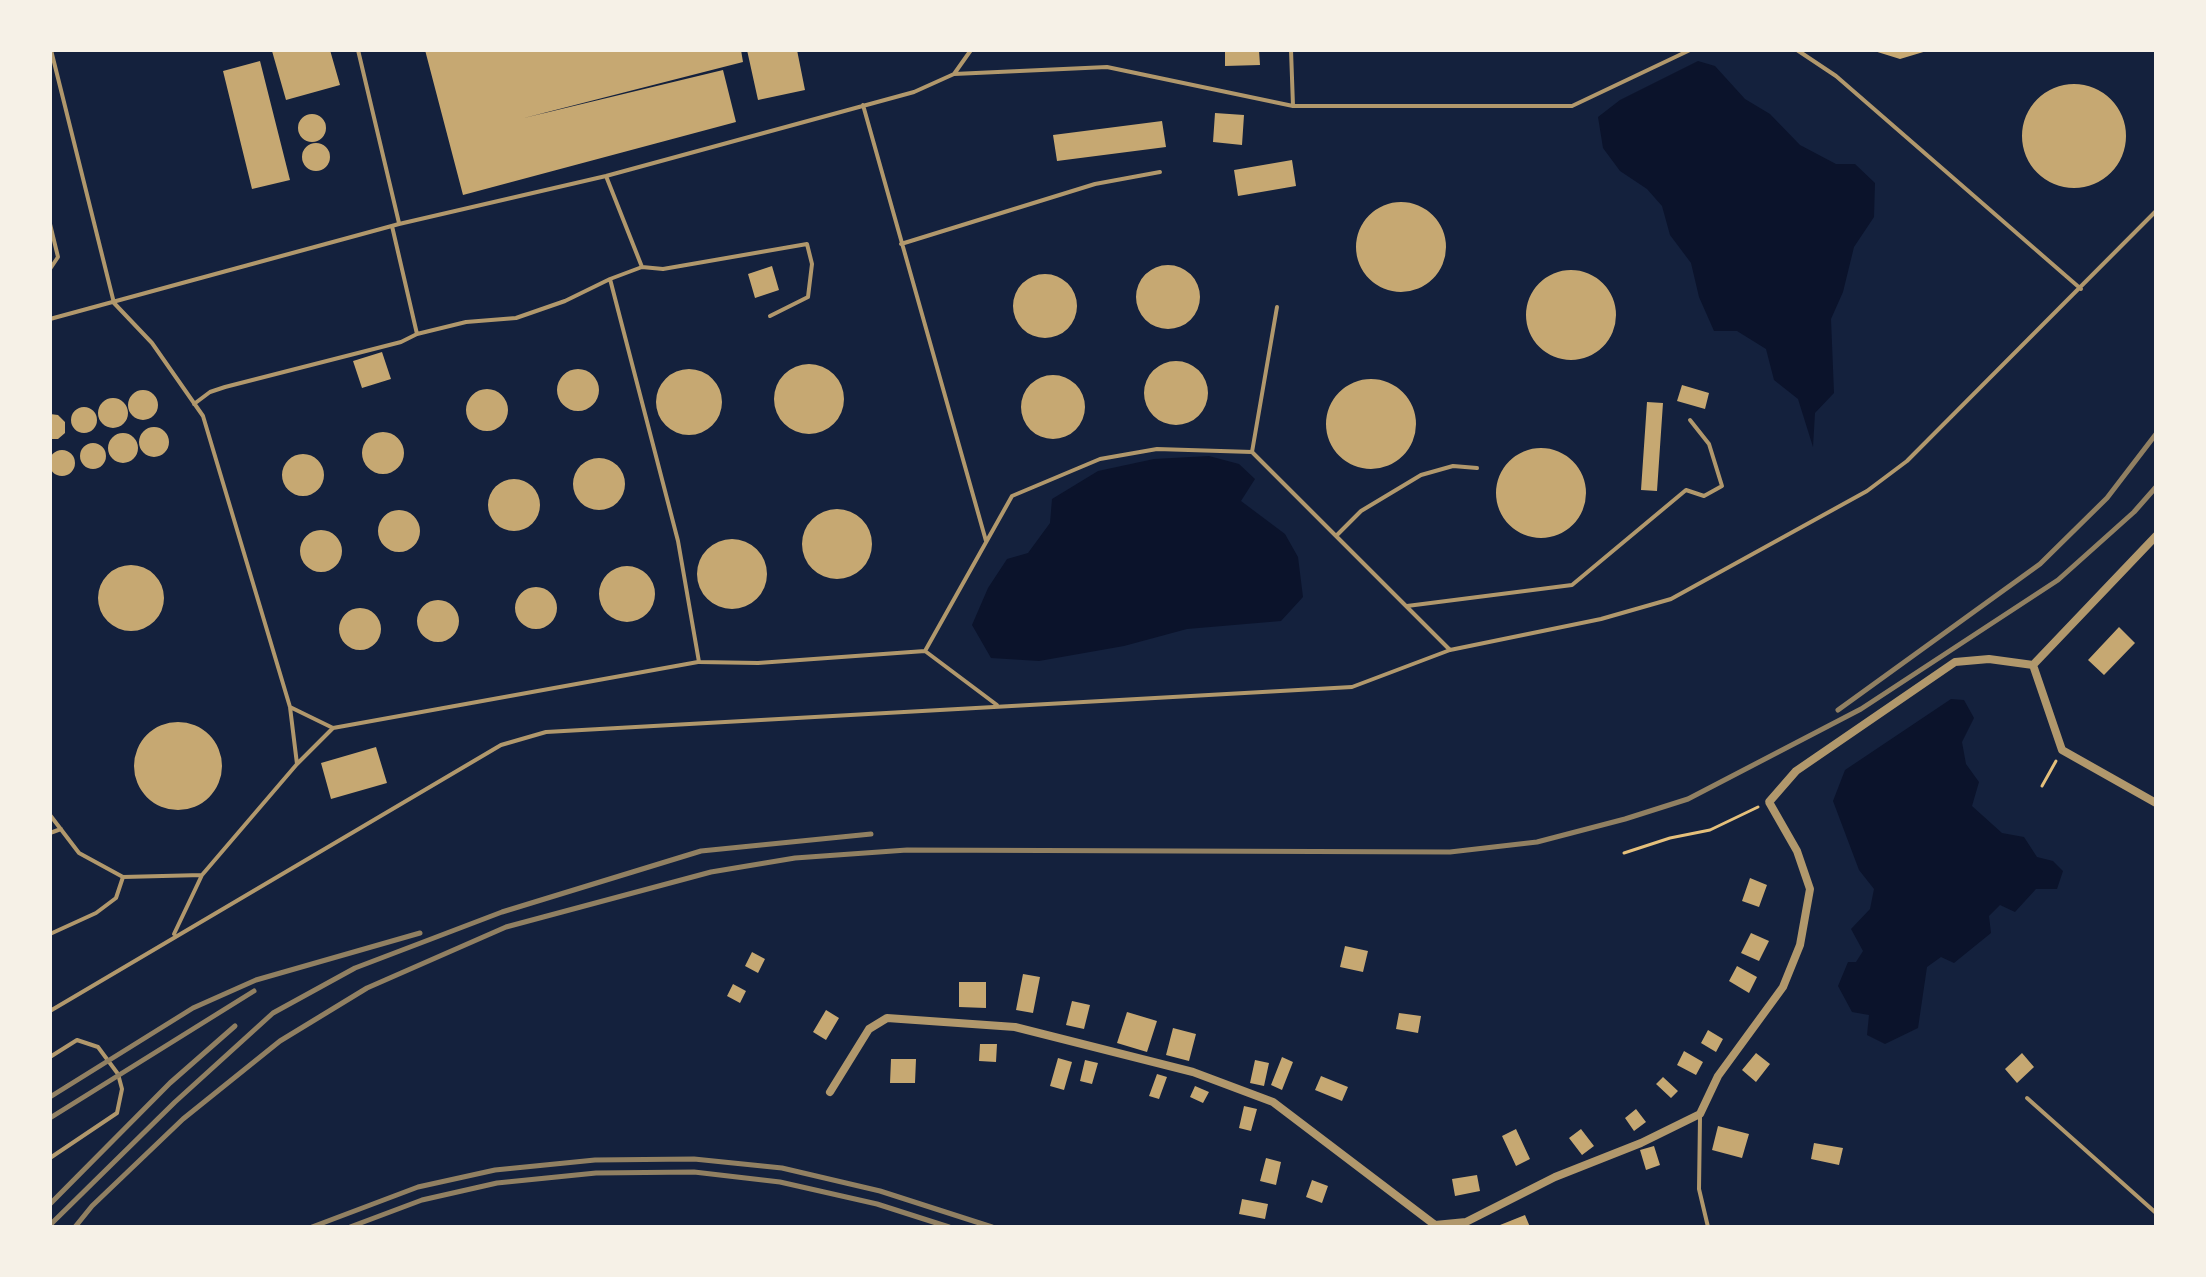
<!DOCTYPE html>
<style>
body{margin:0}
#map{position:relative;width:2206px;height:1277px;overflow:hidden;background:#14213d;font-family:"Noto Serif",serif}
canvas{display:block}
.frame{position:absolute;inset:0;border:52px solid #f6f1e7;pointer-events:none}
</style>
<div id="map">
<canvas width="2206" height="1277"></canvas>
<div class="frame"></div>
</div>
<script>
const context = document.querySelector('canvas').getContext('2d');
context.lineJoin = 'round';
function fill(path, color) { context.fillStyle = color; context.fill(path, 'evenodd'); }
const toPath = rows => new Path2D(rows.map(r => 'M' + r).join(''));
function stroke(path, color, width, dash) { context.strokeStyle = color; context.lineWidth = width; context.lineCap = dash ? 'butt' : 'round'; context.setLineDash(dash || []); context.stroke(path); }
fill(toPath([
 [1698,61,1715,66,1745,99,1770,114,1800,145,1836,164,1855,164,1875,183,1874,217,1854,247,1843,292,1831,319,1834,393,1815,413,1813,447,1798,399,1774,380,1766,349,1737,331,1714,331,1699,297,1691,263,1670,235,1662,206,1647,189,1620,171,1603,148,1598,117,1620,100],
 [1209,456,1239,464,1255,479,1241,501,1285,534,1298,557,1303,597,1281,621,1187,629,1124,646,1039,661,991,658,972,625,988,588,1007,559,1028,553,1050,523,1052,499,1098,471,1154,459],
 [1951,699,1964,700,1974,718,1962,742,1966,764,1979,782,1972,806,2002,833,2024,837,2037,857,2053,861,2063,871,2057,889,2036,889,2015,912,2000,905,1989,916,1991,933,1954,963,1941,957,1927,967,1918,1028,1885,1044,1867,1035,1869,1015,1852,1012,1838,986,1848,962,1856,962,1863,951,1851,929,1870,909,1874,889,1859,870,1833,801,1845,770]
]), '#0b132b');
fill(toPath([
 [330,50,340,85,286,100,272,51],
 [425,50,741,50,743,62,524,118,723,70,736,122,463,195],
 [747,50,797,50,805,90,758,100],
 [1225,50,1259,50,1260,65,1225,66],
 [1871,50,1930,50,1900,59],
 [260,61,290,180,252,189,223,71],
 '2022 136a52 52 0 1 1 104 0a52 52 0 1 1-104 0Z',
 [1215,113,1244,115,1242,145,1213,142],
 '298 128a14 14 0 1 1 28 0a14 14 0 1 1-28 0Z',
 [1162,121,1166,147,1057,161,1053,135],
 '302 157a14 14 0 1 1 28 0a14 14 0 1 1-28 0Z',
 [1292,160,1296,186,1238,196,1234,170],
 '1356 247a45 45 0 1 1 90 0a45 45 0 1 1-90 0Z',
 '1136 297a32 32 0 1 1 64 0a32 32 0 1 1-64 0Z',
 [772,266,779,290,755,298,748,274],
 '1526 315a45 45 0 1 1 90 0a45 45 0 1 1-90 0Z',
 '1013 306a32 32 0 1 1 64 0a32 32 0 1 1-64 0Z',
 [382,352,391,379,362,388,353,361],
 '1144 393a32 32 0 1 1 64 0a32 32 0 1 1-64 0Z',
 '774 399a35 35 0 1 1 70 0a35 35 0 1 1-70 0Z',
 '656 402a33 33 0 1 1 66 0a33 33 0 1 1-66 0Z',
 '557 390a21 21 0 1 1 42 0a21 21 0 1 1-42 0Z',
 '1021 407a32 32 0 1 1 64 0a32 32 0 1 1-64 0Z',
 '1326 424a45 45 0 1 1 90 0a45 45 0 1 1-90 0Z',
 [1682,385,1709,393,1705,409,1677,401],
 '466 410a21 21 0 1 1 42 0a21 21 0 1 1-42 0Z',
 '128 405a15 15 0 1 1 30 0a15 15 0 1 1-30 0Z',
 '98 413a15 15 0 1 1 30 0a15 15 0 1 1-30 0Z',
 [1647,402,1663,403,1657,491,1641,490],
 '71 420a13 13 0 1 1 26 0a13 13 0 1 1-26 0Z',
 [50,414,58,415,65,422,65,433,58,439,50,439],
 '139 442a15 15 0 1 1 30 0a15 15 0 1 1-30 0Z',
 '362 453a21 21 0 1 1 42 0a21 21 0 1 1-42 0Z',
 '108 448a15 15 0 1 1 30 0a15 15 0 1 1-30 0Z',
 '80 456a13 13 0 1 1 26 0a13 13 0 1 1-26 0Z',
 '1496 493a45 45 0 1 1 90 0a45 45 0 1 1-90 0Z',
 '49 463a13 13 0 1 1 26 0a13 13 0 1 1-26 0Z',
 '282 475a21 21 0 1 1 42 0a21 21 0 1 1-42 0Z',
 '573 484a26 26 0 1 1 52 0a26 26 0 1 1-52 0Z',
 '488 505a26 26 0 1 1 52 0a26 26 0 1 1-52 0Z',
 '802 544a35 35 0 1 1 70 0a35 35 0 1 1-70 0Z',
 '378 531a21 21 0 1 1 42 0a21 21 0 1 1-42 0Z',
 '300 551a21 21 0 1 1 42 0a21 21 0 1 1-42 0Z',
 '697 574a35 35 0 1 1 70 0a35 35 0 1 1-70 0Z',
 '98 598a33 33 0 1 1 66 0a33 33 0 1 1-66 0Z',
 '599 594a28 28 0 1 1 56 0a28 28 0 1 1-56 0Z',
 '515 608a21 21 0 1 1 42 0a21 21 0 1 1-42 0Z',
 '417 621a21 21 0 1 1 42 0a21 21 0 1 1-42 0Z',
 '339 629a21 21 0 1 1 42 0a21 21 0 1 1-42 0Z',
 [2119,627,2135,643,2104,675,2088,660],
 '134 766a44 44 0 1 1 88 0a44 44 0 1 1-88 0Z',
 [376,747,387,783,331,799,321,763],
 [1750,878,1767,885,1759,907,1742,901],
 [1751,933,1769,941,1759,961,1741,953],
 [1345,946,1368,951,1363,972,1340,967],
 [752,952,765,959,758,973,745,966],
 [1737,966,1757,977,1749,993,1729,981],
 [1023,974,1040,977,1033,1013,1016,1010],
 [959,982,986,982,986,1008,959,1007],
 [733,984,746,991,740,1003,727,996],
 [1072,1001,1090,1005,1084,1029,1066,1025],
 [826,1010,839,1018,826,1040,813,1032],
 [1127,1012,1157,1021,1147,1052,1117,1043],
 [1399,1013,1421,1016,1418,1033,1396,1029],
 [1173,1028,1196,1034,1189,1061,1166,1055],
 [1708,1030,1723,1039,1716,1052,1701,1043],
 [980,1044,997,1044,996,1062,979,1061],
 [1684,1051,1703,1062,1696,1075,1677,1065],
 [1756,1053,1770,1064,1756,1082,1742,1070],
 [2022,1053,2034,1067,2017,1083,2005,1069],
 [1282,1057,1293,1062,1282,1090,1271,1085],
 [1058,1058,1072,1062,1064,1090,1050,1086],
 [891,1059,916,1059,915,1083,890,1083],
 [1085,1060,1098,1063,1092,1084,1080,1081],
 [1255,1060,1269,1063,1264,1086,1250,1083],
 [1157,1074,1167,1077,1159,1099,1149,1096],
 [1321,1076,1348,1087,1342,1101,1315,1090],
 [1663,1077,1678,1091,1671,1098,1656,1084],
 [1195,1086,1209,1092,1203,1103,1190,1097],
 [1244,1106,1257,1109,1251,1131,1239,1128],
 [1636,1109,1646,1122,1634,1131,1625,1118],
 [1718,1126,1749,1134,1742,1158,1712,1150],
 [1516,1129,1530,1159,1516,1166,1502,1136],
 [1581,1129,1594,1146,1582,1155,1569,1138],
 [1814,1143,1843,1148,1839,1165,1811,1159],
 [1654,1146,1660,1165,1646,1170,1640,1150],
 [1266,1158,1281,1162,1276,1185,1260,1181],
 [1477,1175,1480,1191,1455,1196,1452,1179],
 [1312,1180,1328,1186,1322,1203,1306,1197],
 [1242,1199,1268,1204,1265,1219,1239,1214],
 [1525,1215,1530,1227,1495,1227]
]), '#c6a872');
stroke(toPath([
 [2042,786,2056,761],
 [1624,853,1670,838,1710,830,1758,807]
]), '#e5c07b', 3);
stroke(toPath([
 [51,50,114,303,152,343,203,416,290,707,297,764,202,875,174,934],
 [358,50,399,223],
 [1291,50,1293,106],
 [1797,50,1836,76,2081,289],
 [954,74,1107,67,1293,106,1572,106,1690,50],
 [863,105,986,541],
 [606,176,642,267,610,279,678,541,699,662,758,663,925,651,1012,496,1100,459,1157,449,1252,452,1450,650],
 [50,224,58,257,50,269],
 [392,226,417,334],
 [901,244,1095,184,1160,172],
 [642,267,663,269,807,244,812,264,808,297,770,316],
 [50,319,399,224,606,176,914,92,954,74,971,50],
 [194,404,210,392,225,387,401,342,417,334,466,322,516,318,565,301,610,279],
 [1252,452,1277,307],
 [1337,535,1361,511,1421,475,1453,466,1477,468],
 [1407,606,1572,585,1686,490,1704,496,1722,486,1709,444,1690,420],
 [925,651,997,705],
 [290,707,333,728],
 [297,764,333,728,698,662],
 [50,815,79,853,123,877,202,875],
 [50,833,61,829],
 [50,934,96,913,116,898,123,877],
 [50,1011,501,745,546,732,1352,687,1450,650,1601,619,1671,599,1867,491,1907,461,2156,211],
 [50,1057,77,1040,98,1047,118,1074,122,1089,117,1113,50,1158],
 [2027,1098,2156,1213],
 [1700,1117,1699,1189,1708,1227]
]), '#b1986c', 4);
stroke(toPath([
 [2156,536,2033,665,2062,750,2156,803],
 [830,1092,869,1029,887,1018,1015,1027,1193,1072,1273,1102,1435,1225,1466,1222,1555,1177,1641,1143,1700,1114,1718,1076,1783,987,1800,945,1810,889,1797,851,1769,802,1796,771,1955,662,1989,659,2033,665]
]), '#b1986c', 8);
stroke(toPath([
 [1838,710,2040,564,2107,498,2156,434],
 [50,1097,193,1008,256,980,420,933],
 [50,1118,254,991],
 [50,1204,170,1083,235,1026],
 [50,1225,175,1102,273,1013,355,968,502,912,701,851,871,834],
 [75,1227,92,1206,183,1119,280,1041,367,988,506,927,711,872,795,858,907,850,1450,852,1537,842,1625,819,1688,799,1861,709,2058,580,2134,512,2156,487],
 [312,1227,418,1187,495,1170,595,1160,694,1159,782,1168,880,1191,992,1227],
 [350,1227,422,1200,497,1183,596,1173,694,1172,780,1182,877,1204,949,1227]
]), '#918062', 5);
</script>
